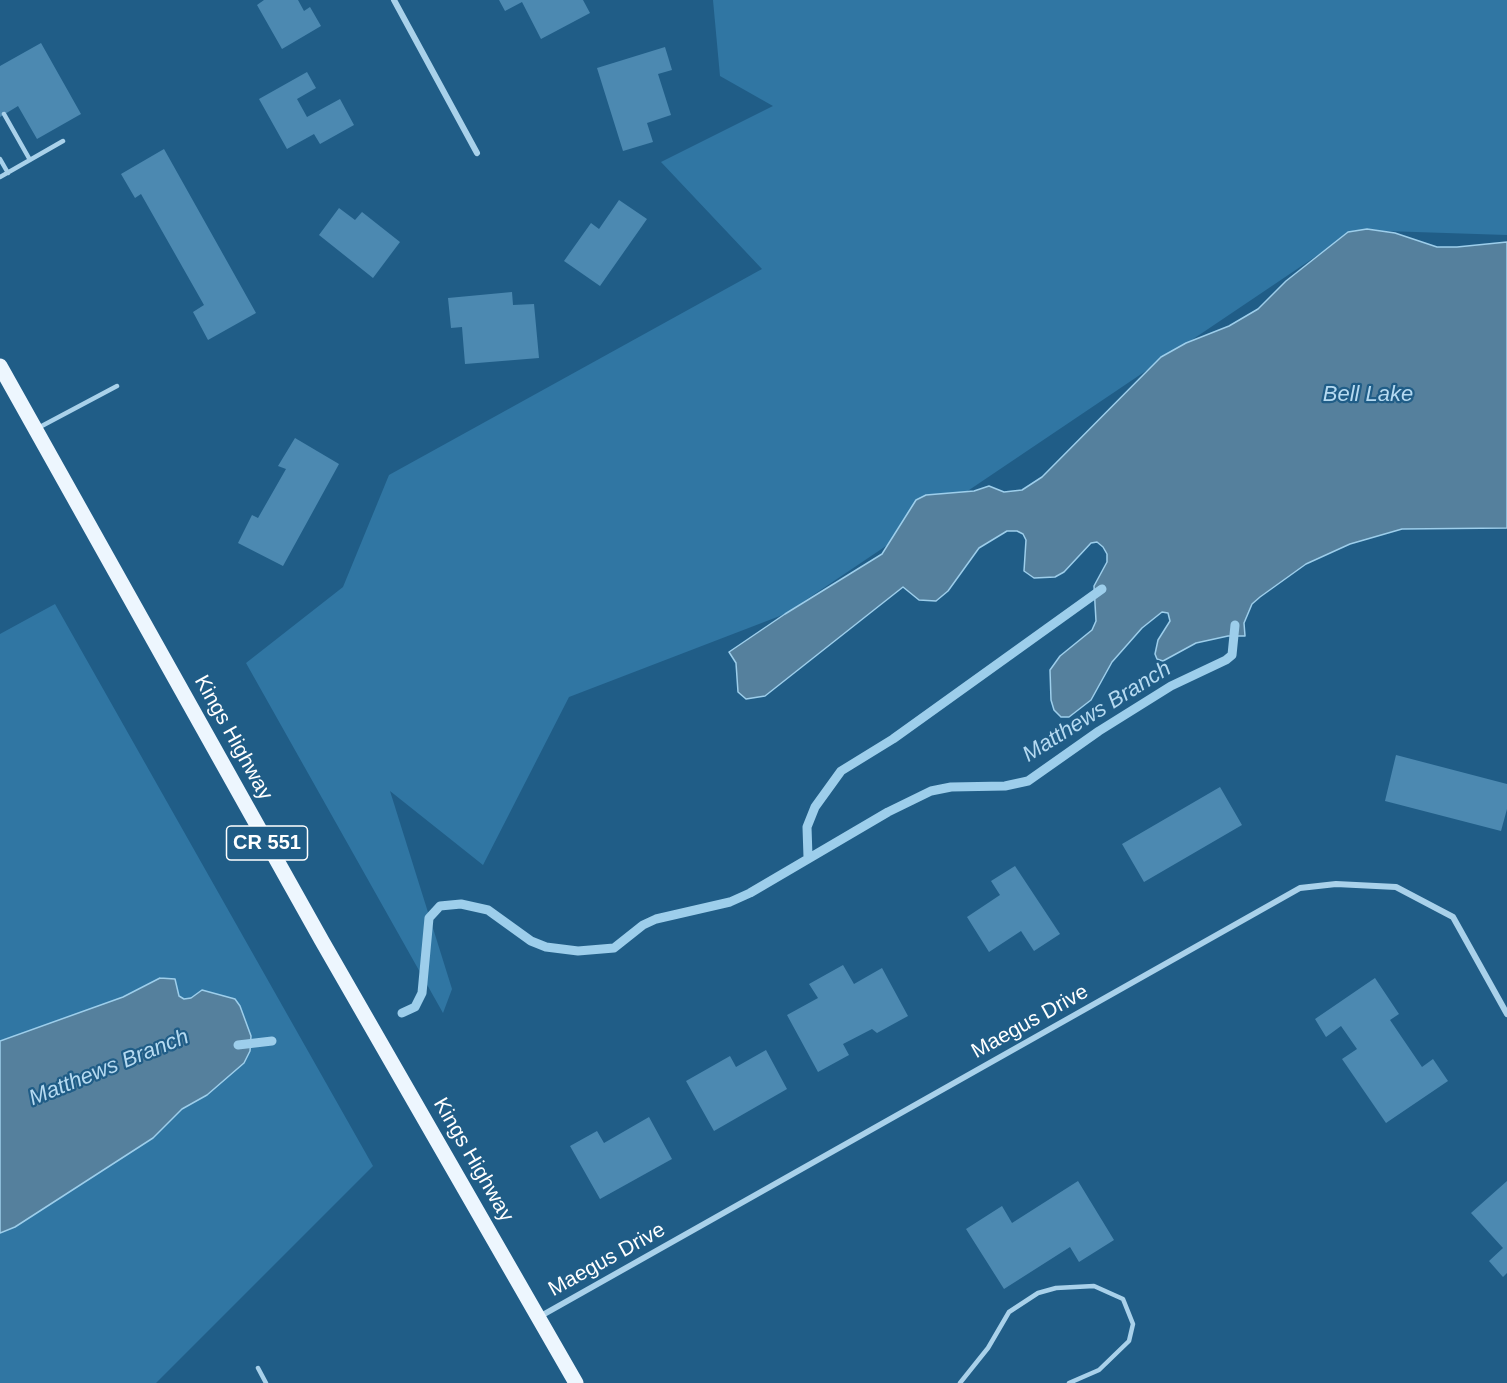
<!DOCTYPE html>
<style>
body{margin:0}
canvas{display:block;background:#205d87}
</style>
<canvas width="1507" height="1383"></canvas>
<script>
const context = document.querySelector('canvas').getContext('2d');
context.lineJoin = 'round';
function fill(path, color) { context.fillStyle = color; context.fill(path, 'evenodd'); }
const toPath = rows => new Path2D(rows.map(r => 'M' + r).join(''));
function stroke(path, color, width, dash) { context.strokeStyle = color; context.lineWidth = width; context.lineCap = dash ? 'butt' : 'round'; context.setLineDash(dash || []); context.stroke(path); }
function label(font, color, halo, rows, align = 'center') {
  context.font = font + ' Helvetica,sans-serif'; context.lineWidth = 4.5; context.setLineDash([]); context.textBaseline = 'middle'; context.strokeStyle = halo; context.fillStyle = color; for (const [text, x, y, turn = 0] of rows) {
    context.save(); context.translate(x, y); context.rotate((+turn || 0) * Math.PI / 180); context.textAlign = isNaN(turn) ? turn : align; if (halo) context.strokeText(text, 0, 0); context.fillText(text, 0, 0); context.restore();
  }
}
fill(toPath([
 [713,0,1507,0,1507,235,1355,230,785,614,569,697,483,865,390,791,452,989,443,1013,246,663,343,587,389,475,762,269,661,162,773,106,720,76],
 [55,604,373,1166,156,1383,0,1383,0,634]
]), '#3076a3');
const water = toPath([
 [1367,229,1395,233,1437,247,1457,247,1507,242,1507,528,1402,529,1350,544,1306,564,1260,597,1252,604,1244,623,1245,636,1228,636,1196,643,1163,661,1157,659,1155,654,1158,640,1170,621,1168,613,1162,612,1142,628,1112,662,1091,700,1069,717,1061,717,1054,710,1051,700,1050,670,1060,656,1092,630,1096,621,1094,586,1107,562,1107,554,1103,547,1097,542,1091,543,1064,572,1055,577,1034,578,1024,571,1026,540,1023,534,1017,531,1007,531,979,548,948,591,936,601,919,600,903,587,765,696,746,699,738,692,736,663,729,652,785,614,882,554,916,500,926,495,974,491,989,486,1004,492,1022,490,1042,477,1161,357,1186,343,1229,326,1258,309,1286,281,1348,232,1367,229],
 [160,978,175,979,179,996,184,999,191,998,202,990,235,999,240,1006,251,1036,250,1051,244,1063,207,1095,182,1109,153,1138,15,1227,0,1233,0,1041,123,997,160,978]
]);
fill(water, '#55809d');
stroke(water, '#9dceeb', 1.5);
stroke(toPath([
 [808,857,807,827,815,807,841,771,893,739,1102,589],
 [402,1013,415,1007,422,993,429,918,440,906,461,904,488,910,531,941,546,947,578,951,614,948,643,925,656,919,730,902,750,893,888,812,931,791,951,787,1005,786,1028,781,1099,731,1171,686,1226,660,1232,655,1235,625],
 [238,1045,272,1041]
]), '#9dceeb', 9);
fill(toPath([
 [264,0,298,0,304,11,310,7,321,26,282,49,257,5],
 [499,0,583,0,590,13,541,39,522,2,505,11],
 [41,43,81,114,37,139,18,106,0,117,0,66],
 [665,47,672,70,658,74,671,115,647,123,653,142,623,151,597,68],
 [307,72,316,88,297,99,307,117,340,99,354,125,320,144,314,134,287,149,259,99],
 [164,149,256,313,208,340,193,312,204,305,141,194,135,198,121,174],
 [619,200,647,219,600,286,564,261,591,223,599,229],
 [339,208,355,220,362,212,400,242,373,278,319,235],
 [512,292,513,305,534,304,539,358,465,364,462,327,451,328,448,298],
 [295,438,339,464,283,566,238,543,252,515,258,518,286,469,278,466],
 [1396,755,1507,784,1507,809,1501,831,1385,801],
 [1220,787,1242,825,1144,882,1122,844],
 [1015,866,1060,934,1034,951,1021,931,989,952,967,917,1000,895,991,881],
 [843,965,854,984,882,968,908,1016,877,1033,872,1029,843,1044,849,1055,818,1072,787,1015,818,998,809,984],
 [1375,978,1399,1014,1390,1020,1422,1067,1433,1059,1448,1081,1386,1123,1342,1059,1357,1049,1341,1026,1326,1037,1315,1019],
 [766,1050,787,1089,714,1131,686,1081,730,1056,736,1067],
 [649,1117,672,1159,600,1199,570,1146,597,1131,604,1143],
 [1078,1181,1114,1240,1079,1262,1070,1247,1004,1289,966,1229,1002,1206,1012,1223],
 [1507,1181,1507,1273,1503,1277,1489,1261,1503,1248,1471,1213]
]), '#4c89b1');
stroke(toPath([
 [4,114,30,160],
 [0,159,8,173],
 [0,177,63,141],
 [38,428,117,386],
 [258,1368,266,1383],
 [960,1383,988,1348,1009,1312,1038,1293,1056,1288,1094,1286,1123,1299,1133,1324,1129,1341,1099,1370,1069,1383]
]), '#a9d1ea', 4.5);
stroke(toPath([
 [394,0,477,153],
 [539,1317,1300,888,1336,884,1396,887,1453,917,1507,1014]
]), '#a9d1ea', 6);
stroke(toPath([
 [0,366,322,941,576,1383]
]), '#edf6fe', 15);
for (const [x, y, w] of [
 [267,843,81]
]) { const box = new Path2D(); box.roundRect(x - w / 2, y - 17, w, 34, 4.5); context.fillStyle = '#205d87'; context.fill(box); stroke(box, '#fff', 1.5); }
label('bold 20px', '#fff', null, [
 ["CR 551",267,843]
]);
label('21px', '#fff', '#205d87', [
 ["Kings Highway",233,738,61],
 ["Maegus Drive",1030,1022,-29],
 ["Kings Highway",473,1160,60],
 ["Maegus Drive",607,1260,-29]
]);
label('italic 22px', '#b5daf1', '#205d87', [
 ["Bell Lake",1368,395],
 ["Matthews Branch",1097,712,-32],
 ["Matthews Branch",109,1068,-22]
]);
</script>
